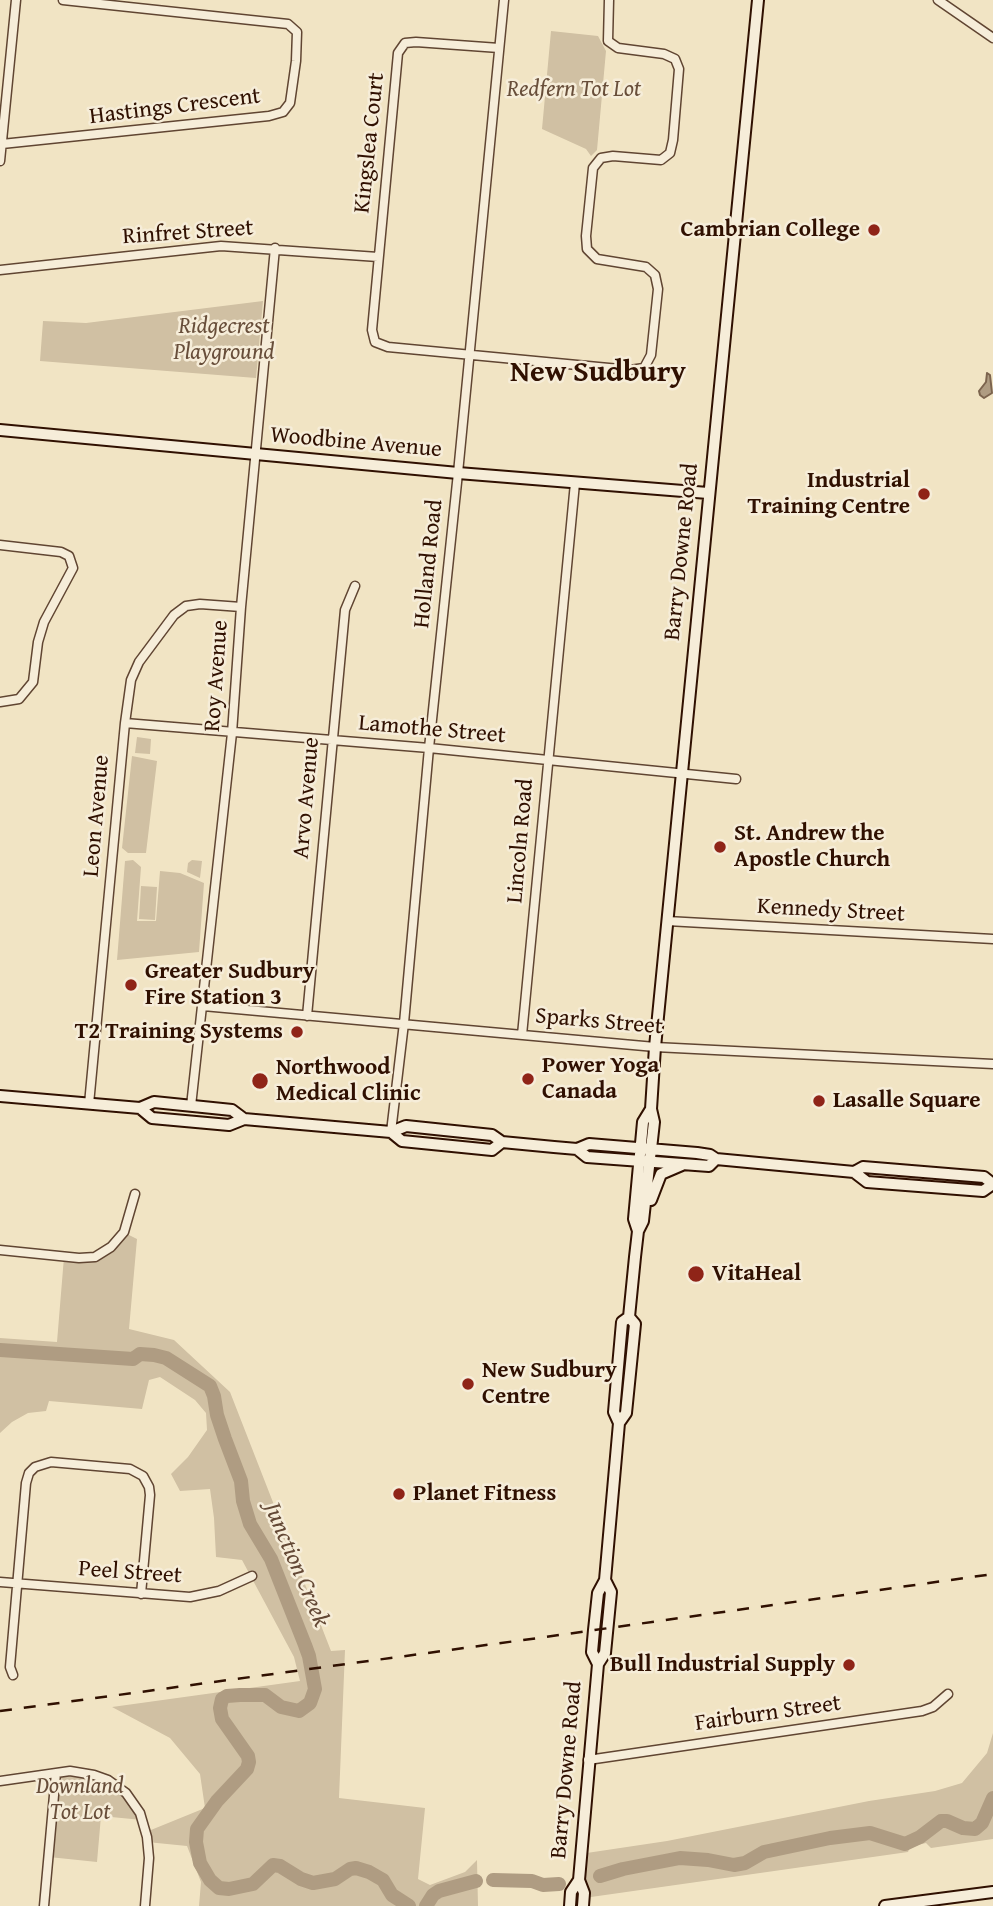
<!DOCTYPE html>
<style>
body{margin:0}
canvas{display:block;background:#f1e4c4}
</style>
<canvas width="993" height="1906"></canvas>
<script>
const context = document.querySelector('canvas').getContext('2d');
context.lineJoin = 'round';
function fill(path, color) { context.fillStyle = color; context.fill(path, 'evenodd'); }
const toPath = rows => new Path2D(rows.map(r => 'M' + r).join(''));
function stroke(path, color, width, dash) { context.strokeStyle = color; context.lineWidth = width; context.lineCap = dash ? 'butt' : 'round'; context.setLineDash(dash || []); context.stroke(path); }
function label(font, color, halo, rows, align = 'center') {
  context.font = font + ' "Gentium Book Plus",serif'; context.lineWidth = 5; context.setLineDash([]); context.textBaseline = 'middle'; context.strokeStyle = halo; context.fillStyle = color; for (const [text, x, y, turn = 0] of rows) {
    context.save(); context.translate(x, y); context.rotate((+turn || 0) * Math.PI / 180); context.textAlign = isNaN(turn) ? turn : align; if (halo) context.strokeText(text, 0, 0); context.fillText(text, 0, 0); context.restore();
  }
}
fill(toPath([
 [551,31,598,36,606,51,597,150,591,156,586,149,542,129],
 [263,301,256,378,40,361,43,321,86,323],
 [137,737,151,739,150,754,135,753],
 [132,756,157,761,146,853,128,853,122,848],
 [133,860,141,867,137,921,156,921,160,871,180,873,204,883,199,952,117,960,125,861],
 [192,860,202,861,200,878,187,872,188,863],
 [141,886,157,887,155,920,139,919],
 [125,1233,137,1239,129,1329,174,1340,230,1392,331,1651,345,1650,339,1798,425,1808,418,1879,430,1885,465,1872,477,1860,478,1906,199,1906,201,1882,187,1846,147,1842,146,1832,205,1808,200,1774,170,1738,112,1707,300,1681,294,1657,242,1560,216,1557,214,1518,210,1489,180,1491,171,1474,188,1457,207,1430,206,1413,195,1400,160,1377,149,1380,142,1409,49,1401,46,1411,28,1413,12,1422,0,1433,0,1338,57,1342,64,1257,95,1258],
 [993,1733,993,1839,931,1848,926,1843,910,1847,908,1852,584,1898,580,1854,667,1841,869,1801,935,1791,962,1783,987,1753],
 [57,1774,82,1774,117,1787,142,1820,101,1816,97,1862,49,1857]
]), '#d0c0a3');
const water = toPath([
 [987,373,990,375,992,393,984,398,980,395,979,391,986,382,987,373]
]);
fill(water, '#af9c82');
stroke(water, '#7c644e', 2);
stroke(toPath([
 [0,1350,133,1359,140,1354,154,1355,166,1358,210,1386,214,1396,217,1415,225,1439,241,1481,243,1501,250,1524,271,1559,305,1645,309,1656,315,1689,310,1703,299,1711,281,1707,265,1695,240,1695,227,1696,222,1699,220,1708,222,1719,248,1756,249,1762,247,1769,217,1801,197,1829,196,1842,200,1863,210,1880,219,1888,229,1889,253,1884,273,1865,280,1866,301,1879,313,1883,335,1879,350,1869,356,1868,369,1872,383,1880,392,1895,409,1906],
 [600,1876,623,1869,680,1858,708,1860,734,1865,745,1863,764,1852,830,1838,870,1833,905,1844,920,1837,941,1821,947,1821,963,1828,975,1829,982,1823,993,1798],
 [493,1880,532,1881,543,1885,559,1884],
 [426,1906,433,1895,439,1891,476,1881]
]), '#af9c82', 14);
const street = toPath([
 [938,0,993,38],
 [499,48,416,42,405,43,398,53,372,330,375,342,388,347,630,370,644,368,651,355,658,289,655,275,646,267,597,259,587,249,586,236,593,168,601,158,613,156,661,160,670,153,673,140,679,69,675,59,664,54,618,48,608,41,609,0],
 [2,144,269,116,283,112,290,103,296,61,297,32,288,24,63,0],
 [0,161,16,0],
 [0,270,221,246,378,257],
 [0,545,61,552,69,556,73,568,44,622,38,642,33,682,19,699,0,702],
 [125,723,429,748,736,779],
 [667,921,993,939],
 [203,1006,655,1047,993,1064],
 [307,1016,345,610,355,586],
 [522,1035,575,483],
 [89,1104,125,723,131,680,139,662,174,615,186,606,200,604,241,607],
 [191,1106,232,733,241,607,275,248],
 [391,1132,404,1023,429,748,458,473,504,0],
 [0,1250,79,1258,95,1257,111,1247,124,1232,135,1194],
 [0,1582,190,1597,219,1591,252,1576],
 [13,1675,10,1667,26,1483,29,1473,35,1467,51,1462,130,1469,143,1476,149,1487,150,1495,141,1594],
 [588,1760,922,1711,933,1707,948,1694],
 [0,1781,70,1771,94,1775,108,1780,126,1793,140,1813,147,1837,149,1858,145,1906],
 [44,1906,56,1773]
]);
const secondary = toPath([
 [0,430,458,473,708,493],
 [0,1096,140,1108,154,1102,232,1110,244,1119],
 [140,1108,152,1118,229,1125,244,1119,391,1132,406,1126,492,1135,502,1142,554,1147,577,1149,589,1144,697,1153,710,1155,716,1159,854,1172,867,1182,983,1191,993,1184],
 [391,1132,402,1141,492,1150,502,1142],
 [577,1149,587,1157,709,1166,716,1159],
 [854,1172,863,1167,984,1177,993,1184],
 [651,1200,661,1174,682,1165],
 [638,1231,634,1219,643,1122,651,1109],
 [619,1423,614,1412,622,1322,629,1317,635,1257,638,1231,643,1221,654,1122,651,1109,655,1047,758,0],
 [598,1664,592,1652,594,1630,598,1593,605,1580,619,1423,626,1413,635,1324,629,1317],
 [579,1880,584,1893,583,1906],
 [570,1906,571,1892,579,1880,598,1664,605,1653,611,1592,605,1580],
 [885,1906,993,1892]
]);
stroke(street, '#604532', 11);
stroke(secondary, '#301001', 14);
stroke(street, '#f6edd9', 8);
stroke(secondary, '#f6edd9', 10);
stroke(toPath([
 [0,1711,538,1638,993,1574]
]), '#301001', 2.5, [12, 12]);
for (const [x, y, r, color] of [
 [874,230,7,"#8f2418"],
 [924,494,7,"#8f2418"],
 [720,847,7,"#8f2418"],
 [131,985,7,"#8f2418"],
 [297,1032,7,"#8f2418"],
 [528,1079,7,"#8f2418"],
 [260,1081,9,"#8f2418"],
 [819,1101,7,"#8f2418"],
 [696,1274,9,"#8f2418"],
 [468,1384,7,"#8f2418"],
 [399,1494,7,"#8f2418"],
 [849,1665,7,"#8f2418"]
]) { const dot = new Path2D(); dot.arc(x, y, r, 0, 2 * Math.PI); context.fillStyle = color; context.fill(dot); stroke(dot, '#f6edd9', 2.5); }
label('italic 23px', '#684e3a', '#f6edd9', [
 ["Redfern Tot Lot",574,90],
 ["Ridgecrest",224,327],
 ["Playground",224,353],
 ["Downland",80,1787],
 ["Tot Lot",80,1813]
]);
label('23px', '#301001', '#f6edd9', [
 ["Hastings Crescent",175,107,-7],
 ["Kingslea Court",370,143,-84],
 ["Rinfret Street",188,233,-4],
 ["Woodbine Avenue",356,443,5],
 ["Barry Downe Road",682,552,-84],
 ["Holland Road",429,564,-84],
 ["Roy Avenue",217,676,-86],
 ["Lamothe Street",432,730,5],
 ["Arvo Avenue",307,798,-85],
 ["Leon Avenue",97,816,-85],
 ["Lincoln Road",521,841,-85],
 ["Kennedy Street",831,911,3],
 ["Sparks Street",599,1022,5],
 ["Peel Street",130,1573,4],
 ["Fairburn Street",768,1714,-8],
 ["Barry Downe Road",567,1770,-85]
]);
label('bold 23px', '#301001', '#f6edd9', [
 ["Cambrian College",860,230,"right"],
 ["Industrial",910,481,"right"],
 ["Training Centre",910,507,"right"],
 ["St. Andrew the",734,834],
 ["Apostle Church",734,860],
 ["Greater Sudbury",145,972],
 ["Fire Station 3",145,998],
 ["T2 Training Systems",283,1032,"right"],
 ["Power Yoga",542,1066],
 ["Canada",542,1092],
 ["Northwood",276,1068],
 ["Medical Clinic",276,1094],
 ["Lasalle Square",833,1101],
 ["VitaHeal",712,1274],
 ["New Sudbury",482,1371],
 ["Centre",482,1397],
 ["Planet Fitness",413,1494],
 ["Bull Industrial Supply",835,1665,"right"]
], 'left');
label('italic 24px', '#634835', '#f6edd9', [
 ["Junction Creek",296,1565,67]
]);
label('bold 30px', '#301001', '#f6edd9', [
 ["New Sudbury",598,373]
]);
</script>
